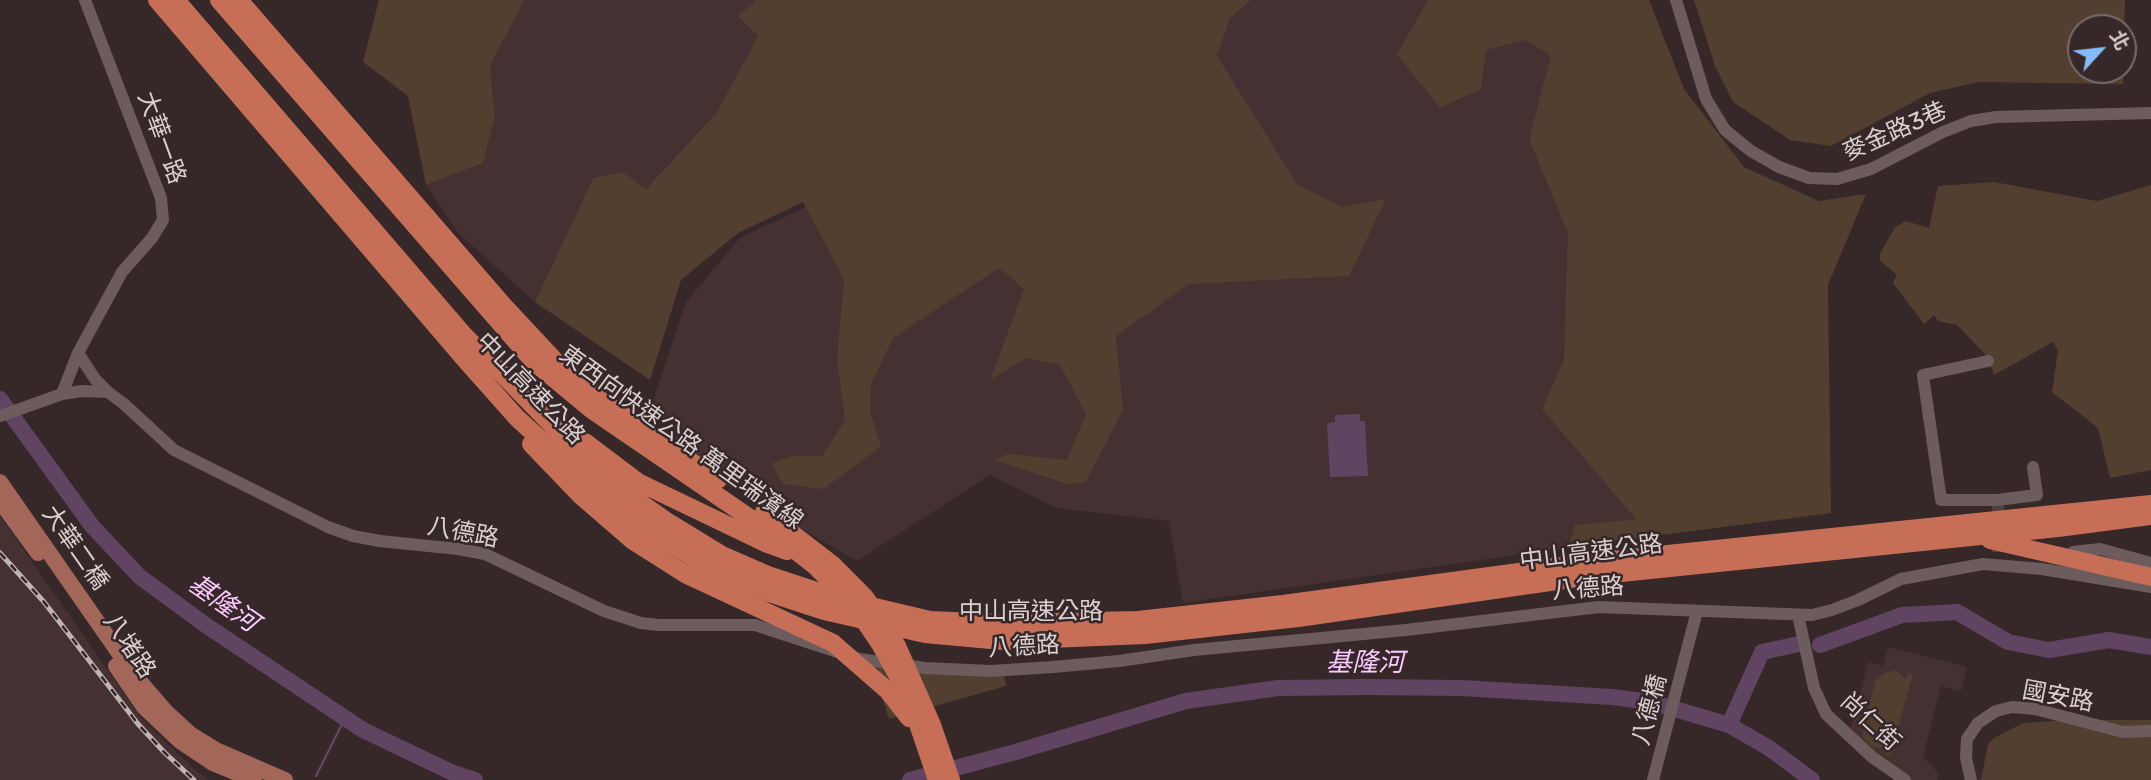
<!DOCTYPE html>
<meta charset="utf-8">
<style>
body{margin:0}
#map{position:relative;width:2151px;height:780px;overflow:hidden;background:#362829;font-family:Rubik,"Noto Sans TC",sans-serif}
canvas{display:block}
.north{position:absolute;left:2067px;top:14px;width:70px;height:70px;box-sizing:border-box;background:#362829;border:2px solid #786b6c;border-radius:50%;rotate:63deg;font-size:19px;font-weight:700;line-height:28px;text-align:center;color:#dad0d1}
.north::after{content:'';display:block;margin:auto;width:24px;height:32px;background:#85bbfb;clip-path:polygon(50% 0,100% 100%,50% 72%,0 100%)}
</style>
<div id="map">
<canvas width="2151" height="780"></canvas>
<div class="north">北</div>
</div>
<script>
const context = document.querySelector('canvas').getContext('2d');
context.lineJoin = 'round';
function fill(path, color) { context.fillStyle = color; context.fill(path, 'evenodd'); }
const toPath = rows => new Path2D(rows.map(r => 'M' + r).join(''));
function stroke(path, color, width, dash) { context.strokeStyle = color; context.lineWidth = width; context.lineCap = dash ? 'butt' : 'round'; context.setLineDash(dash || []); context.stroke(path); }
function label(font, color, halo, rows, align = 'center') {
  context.font = font + ' Rubik,"Noto Sans TC",sans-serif'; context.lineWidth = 5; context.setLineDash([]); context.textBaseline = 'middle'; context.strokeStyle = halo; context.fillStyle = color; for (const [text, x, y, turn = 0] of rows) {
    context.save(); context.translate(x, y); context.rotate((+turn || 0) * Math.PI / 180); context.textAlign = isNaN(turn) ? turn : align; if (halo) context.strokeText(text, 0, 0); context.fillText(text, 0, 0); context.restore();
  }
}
fill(toPath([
 [524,0,756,0,739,16,759,36,717,112,645,190,593,178,535,302,457,232,426,185,483,163,495,117,490,66],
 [1184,0,1521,0,1605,110,1660,522,1557,549,1183,603,1169,521,1057,508,990,475,857,561,803,530,675,441,660,419,654,398,686,302,740,238,820,200],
 [0,516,141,718,196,771,210,780,0,780],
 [1888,647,1967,667,1961,691,1941,686,1923,757,1938,773,1937,780,1910,780,1872,753,1851,728,1868,662,1883,666]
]), '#453032');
fill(toPath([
 [379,0,524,0,490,66,495,117,483,163,426,185,408,96,363,62],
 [756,0,1251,0,1230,18,1217,56,1297,184,1342,207,1386,199,1349,276,1189,284,1116,336,1123,409,1086,482,1068,484,994,460,1008,454,1067,460,1086,414,1060,365,1027,358,990,380,1024,289,999,268,893,338,871,384,870,411,881,447,823,489,783,484,771,464,792,456,822,456,845,420,837,360,844,279,803,202,738,233,681,280,650,380,535,302,593,178,623,172,646,189,717,112,758,36,738,16],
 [1428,0,1649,0,1684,89,1744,167,1819,201,1866,194,1828,285,1831,513,1569,547,1575,525,1636,519,1542,409,1564,360,1568,233,1529,139,1551,55,1525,40,1486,50,1481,89,1440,108,1397,54],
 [1694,0,2125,0,2123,84,1978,82,1930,93,1831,146,1790,140,1733,102,1715,66],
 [2081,28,2123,28,2123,70,2081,70],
 [1994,182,2097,201,2151,185,2151,470,2110,478,2098,428,2052,392,2058,351,2053,342,1994,375,1985,354,1957,325,1938,321,1934,315,1924,324,1893,283,1897,275,1880,261,1880,254,1895,227,1906,221,1929,228,1938,186],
 [876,662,1004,675,1006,686,889,719,880,691],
 [1896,670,1906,680,1908,673,1913,674,1890,756,1885,754,1886,746,1879,748,1869,745,1863,737,1863,732,1875,681,1885,673],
 [2070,720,2151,720,2151,780,1981,780,1988,744,1994,738,2023,723]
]), '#523f30');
fill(toPath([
 [1360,414,1360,421,1365,421,1368,476,1330,477,1327,423,1335,422,1335,415]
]), '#604462');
stroke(toPath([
 [316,776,345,718]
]), '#604462', 2.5);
stroke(toPath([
 [0,399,92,526,140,577,207,626,363,730,451,772,475,780],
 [1820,645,1902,615,1957,612,2008,642,2049,650,2109,640,2151,647],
 [1729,725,1762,652,1799,644],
 [910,780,1012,753,1186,701,1278,688,1369,687,1462,688,1612,697,1651,702,1729,725,1769,748,1812,780]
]), '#604462', 16);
stroke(toPath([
 [1998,504,1998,555]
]), '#4f4142', 12, [12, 6]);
stroke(toPath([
 [1676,0,1706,99,1725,130,1751,151,1779,167,1809,178,1837,179,1871,169,1943,132,1971,121,1996,117,2151,113],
 [78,353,95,379,108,392],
 [1988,361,1923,375,1941,500,1997,500,2037,495,2033,467],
 [62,394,78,353,122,272,152,238,163,220,161,198,85,0],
 [0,416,62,394,82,391,108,392,124,404,174,450,328,527,353,536,380,541,458,549,485,554,604,611,641,623,658,625,755,625,859,659,925,668,991,671,1053,667,1119,661,1194,650,1406,630,1599,607,1812,615,1832,610,1858,600,1901,579,1983,564,2042,569,2151,587],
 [2073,552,2100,549,2151,563],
 [1798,615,1814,688,1826,714,1872,757,1905,780],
 [1653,780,1697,611],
 [1971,780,1966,758,1967,739,1978,723,1996,711,2012,707,2035,709,2123,732,2151,731]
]), '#6d5c5d', 12);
stroke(toPath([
 [0,482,135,676,166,712,190,734,216,750,285,780],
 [0,501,38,553],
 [116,666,144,707,180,741,213,763,254,780]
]), '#a36759', 16);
stroke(toPath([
 [157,0,467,362,517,418,553,451,641,525,697,560,769,593,824,611,925,634,1002,641,1145,635,1298,618,1592,576,2058,528,2151,516],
 [176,0,464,335,579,453,624,491,668,522,722,555,768,575,841,599,930,620,999,623,1138,620,1283,604,1600,561,2151,504],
 [219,0,534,362,592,410,782,540,815,566,835,586,857,610,880,644,900,680,917,721,937,780],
 [239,0,503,305,558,364,599,399,718,480],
 [585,442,638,482,765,543,787,551],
 [531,444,581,496,633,541,685,574,833,643,888,691,909,718],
 [764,512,833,565,864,596,880,618,897,646,932,725,951,780],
 [1990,540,2151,577]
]), '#c76f56', 18);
const rail = toPath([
 [0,553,44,602,138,724,164,752,194,780]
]);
stroke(rail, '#beb4b5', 5);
stroke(rail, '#362829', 2.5, [8]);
label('24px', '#dad0d1', '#362829', [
 ["麥金路3巷",1895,132,-24],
 ["大華一路",161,138,70],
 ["中山高速公路",530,389,46],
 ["東西向快速公路 萬里瑞濱線",681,438,36],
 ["八德路",463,533,11],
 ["大華二橋",75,548,55],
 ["中山高速公路",1591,553,-7],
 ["八德路",1588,589,-4],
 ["中山高速公路",1031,612],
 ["八堵路",129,646,56],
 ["八德路",1024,647,-3],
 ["國安路",2058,697,11],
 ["八德橋",1650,710,-75],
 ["尚仁街",1870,722,43]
]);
label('italic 26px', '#fcc9ff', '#362829', [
 ["基隆河",223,604,35],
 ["基隆河",1365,663]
]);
</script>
